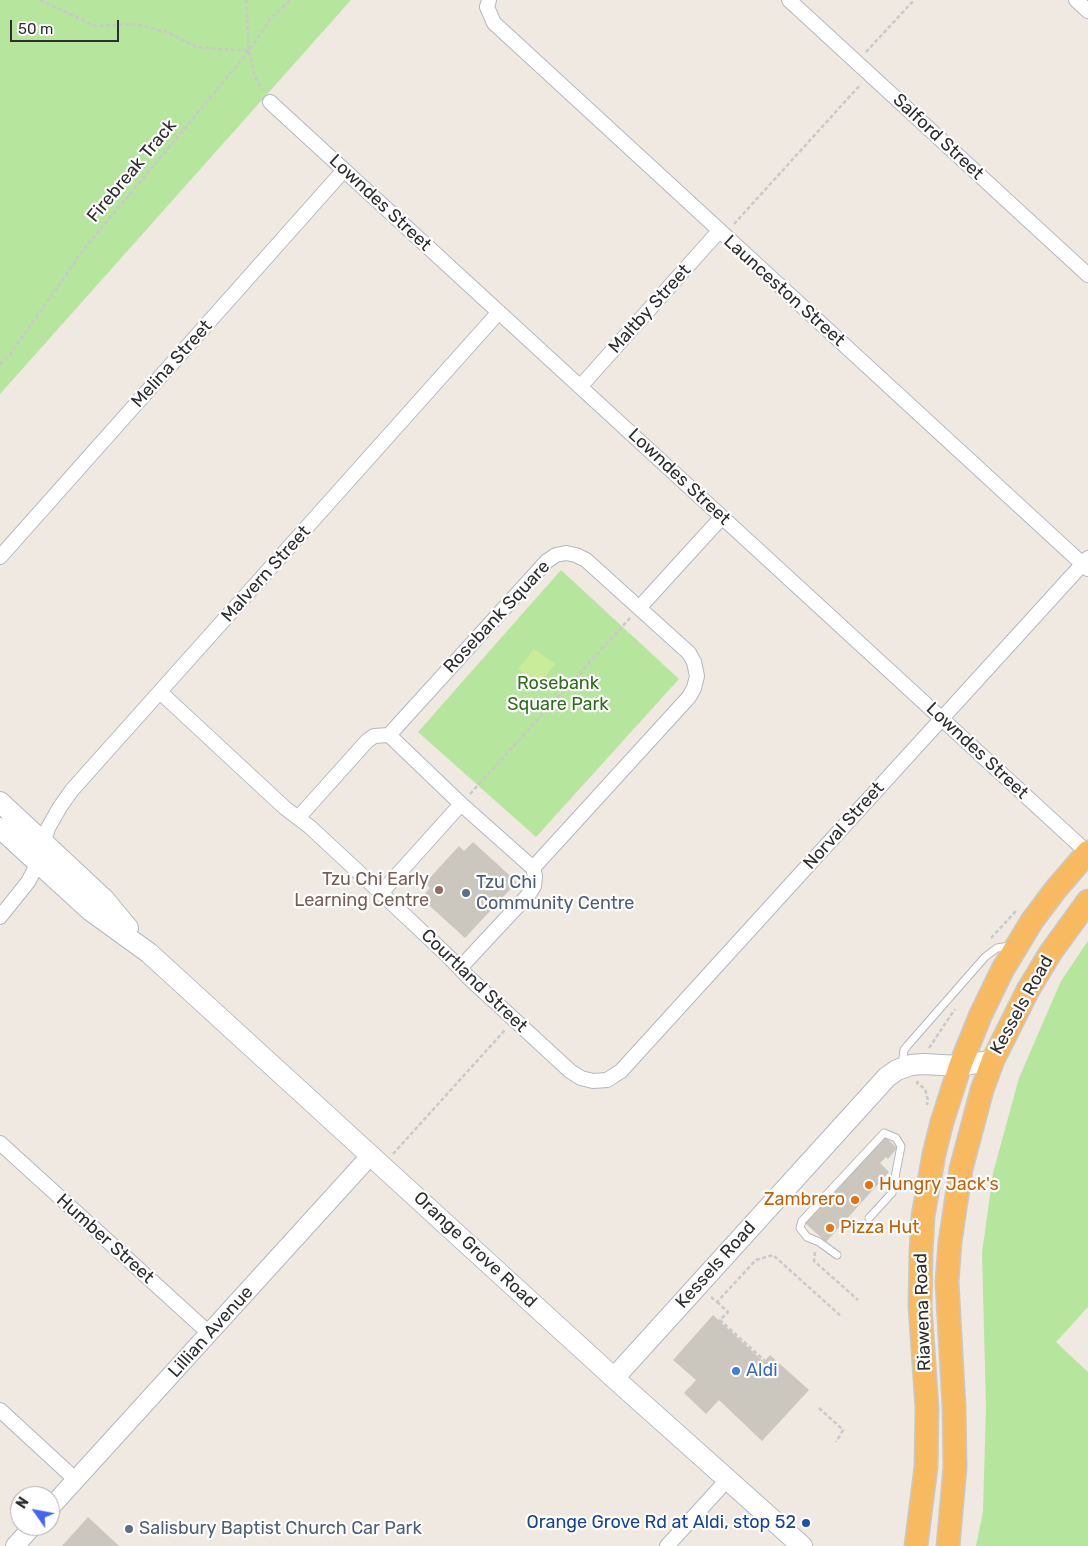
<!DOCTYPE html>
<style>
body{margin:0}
#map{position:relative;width:1088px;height:1546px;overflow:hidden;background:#efe9e1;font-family:Rubik,sans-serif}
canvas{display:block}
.north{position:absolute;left:10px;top:1486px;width:50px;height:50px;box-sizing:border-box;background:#fff;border:1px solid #ababab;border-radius:50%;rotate:303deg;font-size:14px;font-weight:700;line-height:20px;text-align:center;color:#2e2e2e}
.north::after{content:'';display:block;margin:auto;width:18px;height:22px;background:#4264fb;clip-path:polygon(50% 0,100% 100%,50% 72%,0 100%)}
.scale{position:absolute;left:10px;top:20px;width:109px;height:22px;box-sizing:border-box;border:2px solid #2e2e2e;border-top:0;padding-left:6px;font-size:15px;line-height:18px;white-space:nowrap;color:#2e2e2e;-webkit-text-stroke:4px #fff;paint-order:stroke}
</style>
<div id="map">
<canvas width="1088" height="1546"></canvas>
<div class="north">N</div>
<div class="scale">50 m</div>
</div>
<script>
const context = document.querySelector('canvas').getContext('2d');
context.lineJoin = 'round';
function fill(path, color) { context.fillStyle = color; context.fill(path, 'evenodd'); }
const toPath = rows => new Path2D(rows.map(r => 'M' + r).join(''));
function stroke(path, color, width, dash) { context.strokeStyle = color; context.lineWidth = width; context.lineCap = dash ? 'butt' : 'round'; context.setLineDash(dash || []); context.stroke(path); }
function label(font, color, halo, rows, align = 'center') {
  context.font = font + ' Rubik,sans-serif'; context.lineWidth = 4.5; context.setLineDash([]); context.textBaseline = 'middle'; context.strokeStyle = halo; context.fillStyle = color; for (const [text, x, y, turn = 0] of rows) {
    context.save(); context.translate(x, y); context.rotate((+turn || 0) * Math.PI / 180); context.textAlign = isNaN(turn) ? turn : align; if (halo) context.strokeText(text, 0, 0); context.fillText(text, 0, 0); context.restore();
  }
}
fill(toPath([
 [0,0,351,0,0,394],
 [561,570,679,679,536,837,418,732],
 [1088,941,1088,1307,1056,1342,1088,1372,1088,1546,976,1546,983,1512,986,1406,982,1253,993,1173,1019,1078,1061,981]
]), '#b6e59e');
fill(toPath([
 [534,649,555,664,539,685,518,669]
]), '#c9ec9a');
fill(toPath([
 [473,842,517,882,465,938,421,898,430,888,425,883,459,846,464,851],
 [885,1137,897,1148,888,1159,886,1157,880,1163,889,1172,826,1242,805,1223,876,1144,878,1146],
 [713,1315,764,1362,770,1355,809,1390,762,1441,719,1400,706,1414,684,1393,696,1380,673,1360],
 [88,1517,119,1546,62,1546]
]), '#cbc7bf');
const service = toPath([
 [902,1065,904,1050,908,1045,985,957,997,948,1010,946],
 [837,1255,819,1242,807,1237,800,1228,802,1221,884,1133,896,1138,901,1146,892,1193,869,1218]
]);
const minor = toPath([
 [489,0,487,7,494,23,1088,569],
 [789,0,1088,275],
 [1076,0,1088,11],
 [270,102,1088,853],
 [580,387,719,231],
 [566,553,576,555,586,560,689,653,694,662,697,676,694,688,689,697,533,868,461,804,389,735,547,561,556,555,566,553],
 [0,557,344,170],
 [639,608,722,517],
 [160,692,285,808,310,827,381,893,448,956,467,976,570,1071,581,1078,593,1081,607,1080,621,1071,1088,558],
 [298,818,367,741,374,736,389,735],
 [381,893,461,804],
 [0,917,28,882,38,863,48,828,60,807,72,790,499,312],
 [460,968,529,894,534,886,535,876,533,868],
 [0,1143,210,1334],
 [0,1410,76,1480],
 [667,1546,728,1479]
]);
const tertiary = toPath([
 [50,1508,371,1155],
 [15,1546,33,1526]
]);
const secondary = toPath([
 [0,802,104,899,128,928],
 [0,828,91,911,149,953,614,1378,802,1546],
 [614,1378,887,1077,897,1070,911,1065,923,1064,960,1066,993,1060]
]);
const trunk = toPath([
 [916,1546,926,1467,927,1408,920,1306,921,1252,923,1216,934,1154,942,1122,960,1066,981,1014,1003,969,1032,921,1056,889,1088,852],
 [948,1546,955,1467,954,1407,947,1282,950,1242,961,1169,982,1090,993,1060,1028,990,1051,952,1088,901]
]);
stroke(service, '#b4b7c1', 9);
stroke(minor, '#b4b7c1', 16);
stroke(tertiary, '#b4b7c1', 20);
stroke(secondary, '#b4b7c1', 22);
stroke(trunk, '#c9c9c9', 25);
stroke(toPath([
 [40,0,96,26,136,24,167,32,196,47,249,51],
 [246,0,249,51,256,80,262,90],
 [866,52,914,0],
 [734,224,861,84],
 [0,364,9,356,84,249,249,51,271,18,290,0],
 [470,794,630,618],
 [991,938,1016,911],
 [929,1048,955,1009],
 [918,1081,917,1083,925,1089,928,1100,927,1105],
 [393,1154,505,1030],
 [815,1252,814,1261,858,1300],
 [711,1297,717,1302,756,1260,773,1255,842,1317],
 [717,1302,728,1312,720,1320,765,1361],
 [819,1408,843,1430,836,1442]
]), '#c9c9c9', 2.5, [4, 2.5]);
stroke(service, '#fff', 7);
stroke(minor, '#fff', 14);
stroke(tertiary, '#fff', 18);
stroke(secondary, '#fff', 20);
stroke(trunk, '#f8ba60', 22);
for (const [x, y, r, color] of [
 [439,890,5,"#8d6e63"],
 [466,893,5,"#5c6f8a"],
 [869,1185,5,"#e8710a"],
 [855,1200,5,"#e8710a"],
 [830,1228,5,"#e8710a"],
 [736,1371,5,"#3f7fe0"],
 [806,1523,5,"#1a4fb4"],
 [129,1529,5,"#5c6f8a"]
]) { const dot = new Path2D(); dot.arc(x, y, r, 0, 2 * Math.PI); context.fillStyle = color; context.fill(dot); stroke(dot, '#fff', 2); }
label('18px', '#2e2e2e', '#fff', [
 ["Salford Street",938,137,43],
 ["Firebreak Track",132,171,-50],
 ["Lowndes Street",380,203,43],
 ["Launceston Street",784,291,42],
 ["Maltby Street",650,309,-48],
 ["Melina Street",172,364,-48],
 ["Lowndes Street",679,477,43],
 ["Malvern Street",266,574,-48],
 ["Rosebank Square",497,617,-47],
 ["Lowndes Street",977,751,43],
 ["Norval Street",844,826,-48],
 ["Courtland Street",474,981,44],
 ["Kessels Road",1022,1005,-61],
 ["Humber Street",105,1239,42],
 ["Orange Grove Road",475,1250,43],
 ["Kessels Road",716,1265,-48],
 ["Riawena Road",923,1312,-92],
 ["Lillian Avenue",211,1332,-48]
]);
label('18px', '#2c6e1b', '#fff', [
 ["Rosebank",558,684],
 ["Square Park",558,705]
]);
label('18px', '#785e54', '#fff', [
 ["Tzu Chi Early",429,880],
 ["Learning Centre",429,901]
], 'right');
label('18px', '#4e5e75', '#fff', [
 ["Tzu Chi",476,883],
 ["Community Centre",476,904],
 ["Salisbury Baptist Church Car Park",139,1529]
], 'left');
label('18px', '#c56008', '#fff', [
 ["Hungry Jack's",879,1185],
 ["Zambrero",845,1200,"right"],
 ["Pizza Hut",840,1228]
], 'left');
label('18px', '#366cbe', '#fff', [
 ["Aldi",746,1371]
], 'left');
label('18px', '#164399', '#fff', [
 ["Orange Grove Rd at Aldi, stop 52",796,1523]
], 'right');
</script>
